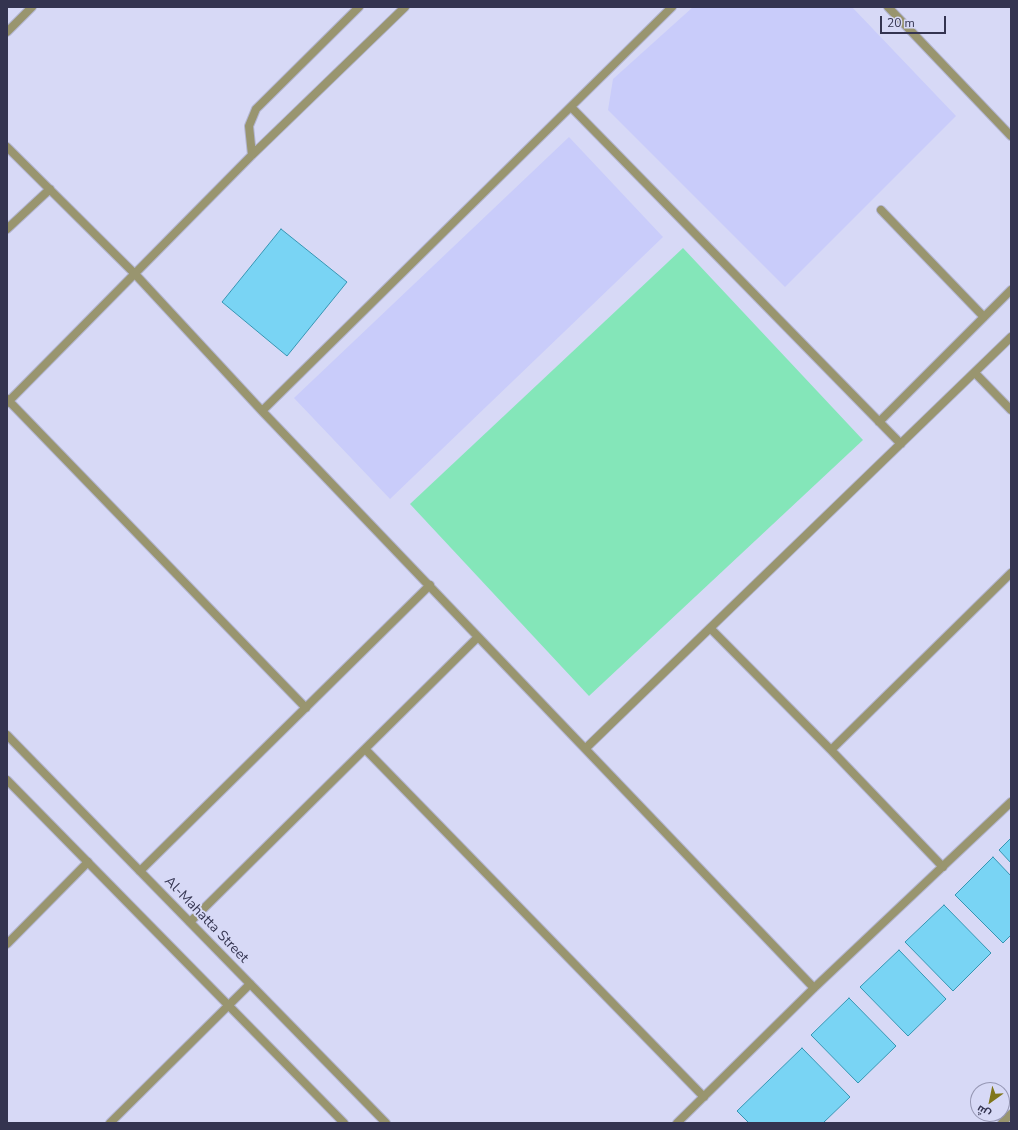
<!DOCTYPE html>
<meta charset="utf-8">
<style>
body{margin:0}
#map{position:relative;width:1018px;height:1130px;overflow:hidden;background:#d7d9f6;font-family:"Nunito Sans",Cairo,sans-serif}
canvas{display:block}
.frame{position:absolute;inset:0;border:8px solid #343450;pointer-events:none}
.north{position:absolute;left:970px;top:1082px;width:40px;height:40px;box-sizing:border-box;background:#d7d9f6;border:1px solid #9697b4;border-radius:50%;rotate:213deg;font-size:11px;font-weight:700;line-height:16px;text-align:center;color:#343450}
.north::after{content:'';display:block;margin:auto;width:14px;height:18px;background:#80761a;clip-path:polygon(50% 0,100% 100%,50% 72%,0 100%)}
.scale{position:absolute;left:880px;top:16px;width:66px;height:18px;box-sizing:border-box;border:2px solid #343450;border-top:0;padding-left:5px;font-size:12px;line-height:14px;white-space:nowrap;color:#343450;-webkit-text-stroke:3px #d7d9f6;paint-order:stroke}
</style>
<div id="map">
<canvas width="1018" height="1130"></canvas>
<div class="frame"></div>
<div class="north">ش</div>
<div class="scale">20 m</div>
</div>
<script>
const context = document.querySelector('canvas').getContext('2d');
context.lineJoin = 'round';
function fill(path, color) { context.fillStyle = color; context.fill(path, 'evenodd'); }
const toPath = rows => new Path2D(rows.map(r => 'M' + r).join(''));
function stroke(path, color, width, dash) { context.strokeStyle = color; context.lineWidth = width; context.lineCap = dash ? 'butt' : 'round'; context.setLineDash(dash || []); context.stroke(path); }
function label(font, color, halo, rows, align = 'center') {
  context.font = font + ' "Nunito Sans",sans-serif'; context.lineWidth = 4; context.setLineDash([]); context.textBaseline = 'middle'; context.strokeStyle = halo; context.fillStyle = color; for (const [text, x, y, turn = 0] of rows) {
    context.save(); context.translate(x, y); context.rotate((+turn || 0) * Math.PI / 180); context.textAlign = isNaN(turn) ? turn : align; if (halo) context.strokeText(text, 0, 0); context.fillText(text, 0, 0); context.restore();
  }
}
fill(toPath([
 [693,7,852,7,956,116,785,287,608,110,613,79],
 [569,137,663,237,390,499,294,398]
]), '#c9ccfa');
fill(toPath([
 [683,248,863,440,589,696,410,504]
]), '#84e6b9');
const building = toPath([
 [281,229,347,282,287,356,222,302,281,229],
 [1011,838,1011,863,999,850,1011,838],
 [993,857,1011,876,1011,935,1003,943,955,895,993,857],
 [944,905,991,953,953,991,905,942,944,905],
 [899,950,946,999,908,1036,860,987,899,950],
 [849,998,896,1046,858,1083,811,1035,849,998],
 [802,1048,850,1097,823,1123,749,1123,737,1111,802,1048]
]);
fill(building, '#79d4f4');
stroke(building, '#3695b3', 1);
const minor = toPath([
 [888,7,1011,136],
 [571,107,901,444],
 [7,147,135,274,262,411,814,988],
 [252,155,249,126,256,109,359,7],
 [881,210,984,317],
 [7,229,50,189],
 [975,373,1011,410],
 [7,399,306,708],
 [7,403,252,155,405,7],
 [262,411,672,7],
 [879,422,1011,290],
 [710,628,831,750,943,867],
 [586,748,1011,337],
 [365,749,704,1097],
 [831,750,1011,573],
 [140,871,430,585],
 [190,922,478,637],
 [7,944,88,862],
 [110,1123,250,984],
 [677,1123,814,988,1011,802],
 [1002,1123,1011,1114]
]);
const tertiary = toPath([
 [7,32,32,7],
 [7,735,386,1123],
 [7,780,344,1123]
]);
stroke(minor, '#b3b5d1', 10);
stroke(tertiary, '#b3b5d1', 10);
stroke(minor, '#99956f', 8);
stroke(tertiary, '#99956f', 8);
label('14px', '#343450', '#d7d9f6', [
 ["Al-Mahatta Street",206,920,46]
]);
</script>
